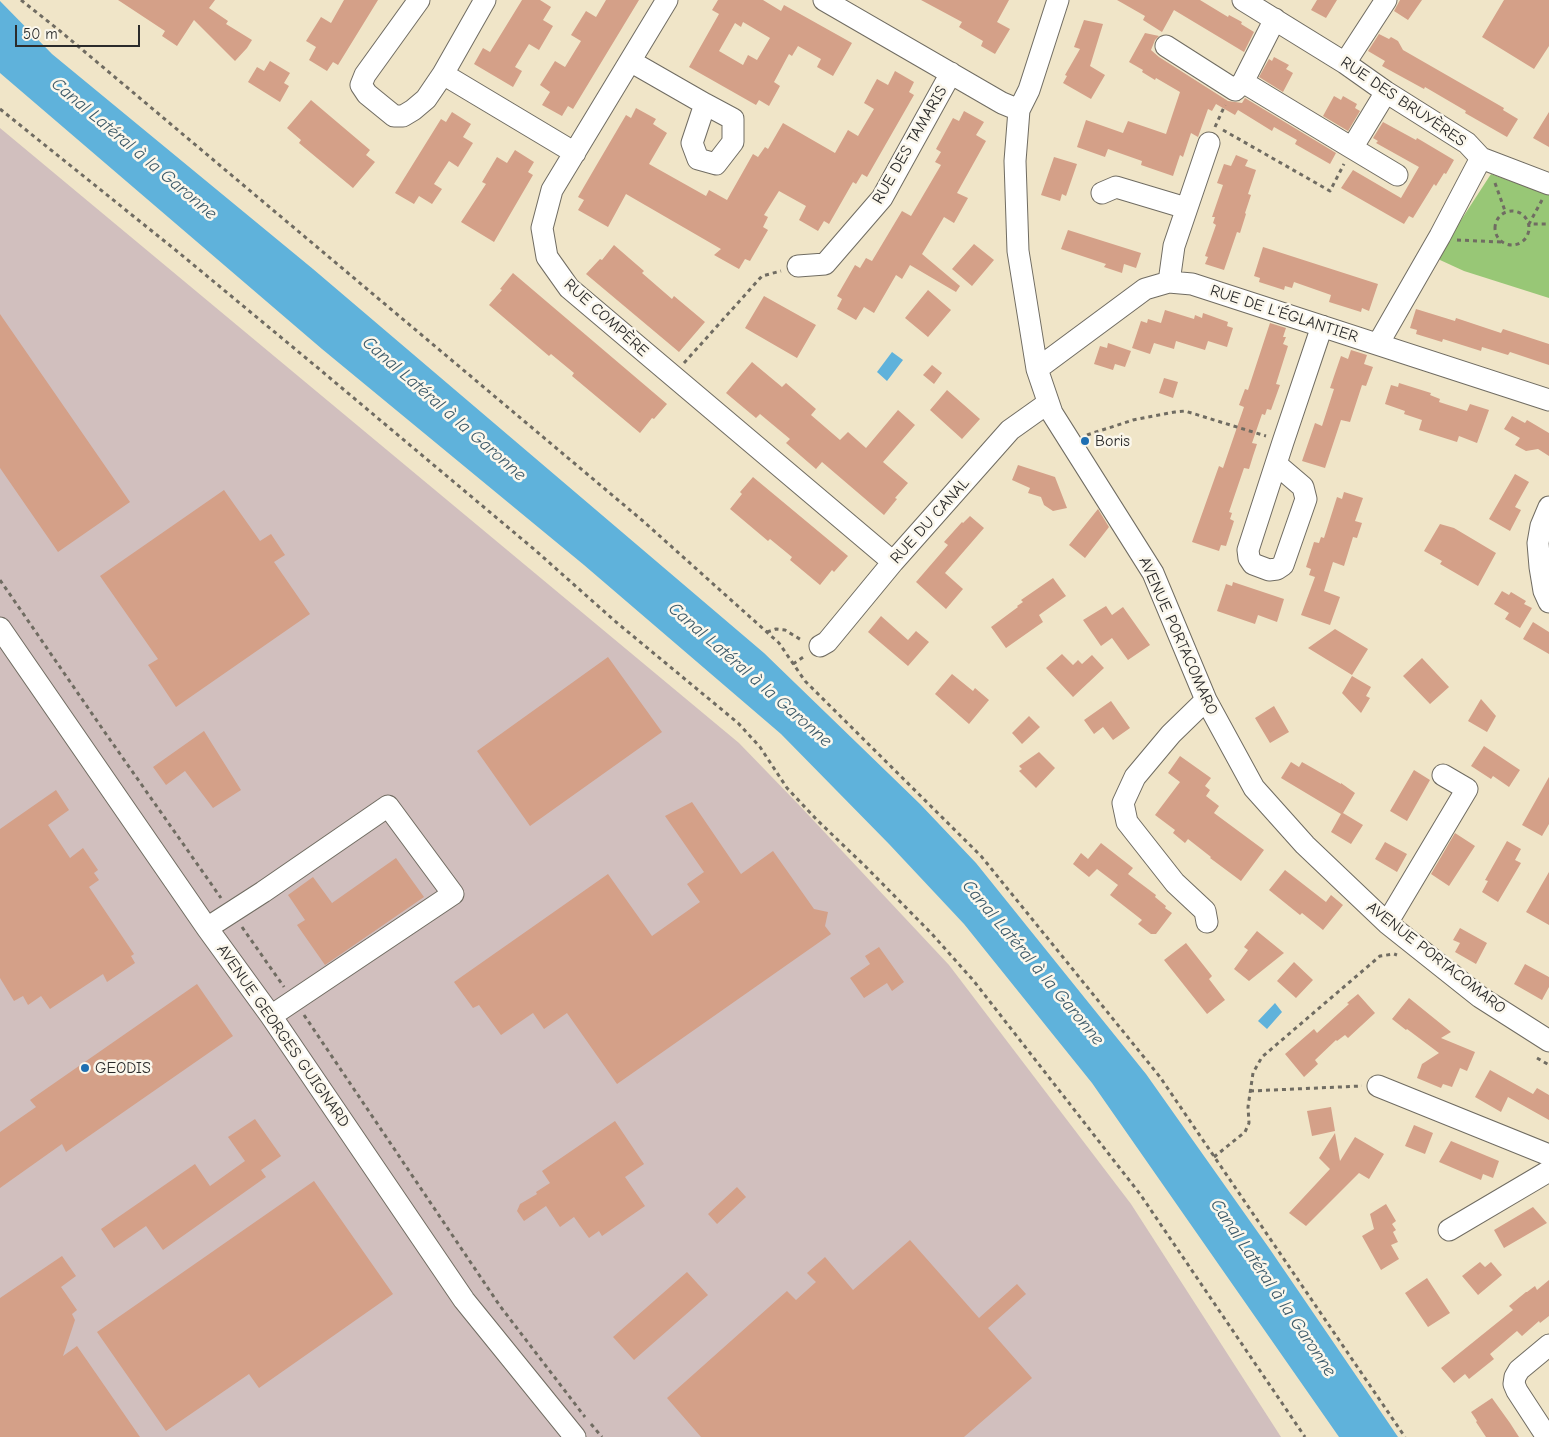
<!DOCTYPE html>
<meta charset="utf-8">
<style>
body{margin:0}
#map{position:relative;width:1549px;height:1437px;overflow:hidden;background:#f0e5c8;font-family:"Comic Neue",sans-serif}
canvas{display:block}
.scale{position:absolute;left:15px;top:25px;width:125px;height:22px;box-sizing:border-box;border:2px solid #2b2b2b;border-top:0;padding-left:6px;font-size:15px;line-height:18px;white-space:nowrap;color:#2b2b2b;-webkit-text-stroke:4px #fbf7ec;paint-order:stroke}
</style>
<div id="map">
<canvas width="1549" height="1437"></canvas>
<div class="scale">50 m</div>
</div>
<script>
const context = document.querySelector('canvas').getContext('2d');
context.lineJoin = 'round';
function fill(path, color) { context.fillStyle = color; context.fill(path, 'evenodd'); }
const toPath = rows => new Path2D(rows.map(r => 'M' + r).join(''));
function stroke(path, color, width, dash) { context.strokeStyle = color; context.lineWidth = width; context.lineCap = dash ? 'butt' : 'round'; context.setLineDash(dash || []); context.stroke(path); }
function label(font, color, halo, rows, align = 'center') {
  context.font = font + ' "Comic Neue",sans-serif'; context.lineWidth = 5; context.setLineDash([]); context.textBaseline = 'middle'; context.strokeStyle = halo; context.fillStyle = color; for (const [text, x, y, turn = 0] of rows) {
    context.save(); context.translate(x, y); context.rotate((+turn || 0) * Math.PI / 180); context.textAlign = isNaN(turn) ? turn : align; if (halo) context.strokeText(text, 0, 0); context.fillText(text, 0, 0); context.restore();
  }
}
fill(toPath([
 [0,128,739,743,799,805,949,965,1131,1204,1281,1437,0,1437]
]), '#d1bfbe');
fill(toPath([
 [1491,174,1549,195,1549,298,1464,271,1440,260,1439,254]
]), '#98c776');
fill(toPath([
 [0,1,52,54,313,269,764,653,920,804,976,863,1146,1074,1269,1248,1398,1437,1339,1437,1092,1083,964,924,889,844,781,734,584,565,322,349,0,73],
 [892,352,903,360,887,381,877,372],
 [1275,1003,1282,1012,1267,1029,1258,1021]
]), '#5fb2db');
fill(toPath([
 [118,0,215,0,209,8,228,21,226,24,252,40,247,48,235,61,194,20,177,46,162,36,165,31],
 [344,0,378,0,338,65,333,62,327,71,309,60,316,47,306,41,321,17,331,23],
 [522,0,540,0,551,7,543,20,553,26,539,50,529,44,515,67,522,71,513,87,474,64,483,48,490,52],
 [606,0,639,0,573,109,568,106,562,116,542,105,550,92,540,85,555,61,565,67,581,41,571,35,586,11,596,17],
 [718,0,763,0,781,11,784,5,852,43,833,76,817,67,821,59,798,46,792,56,789,54,774,82,780,86,769,106,759,100,756,105,689,67,719,14,712,10],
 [743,22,770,38,757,60,748,55,743,65,719,51,735,23,741,27],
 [921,0,1009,0,997,22,1010,29,995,54,981,46,983,41,959,27,962,22],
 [1117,0,1200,0,1228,17,1229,15,1242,22,1241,24,1254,32,1244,52,1174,10,1162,32,1143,20,1145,16],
 [1317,0,1337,0,1326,18,1311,10],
 [1400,0,1422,0,1408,20,1394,11],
 [1504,0,1549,0,1549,46,1534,69,1482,37],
 [1084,20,1103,24,1090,66,1105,75,1091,99,1063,83,1067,76,1065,75,1080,49,1074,47],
 [1145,33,1159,36,1155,40,1151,50,1159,57,1228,101,1242,103,1245,98,1336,153,1330,164,1295,144,1297,140,1274,127,1272,131,1238,110,1235,115,1216,104,1212,111,1208,109,1198,137,1191,133,1183,157,1180,155,1173,176,1141,165,1142,161,1108,149,1105,157,1077,147,1086,120,1123,133,1128,121,1166,134,1180,92,1156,78,1155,80,1142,72,1143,70,1129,62],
 [1379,34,1389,39,1391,37,1398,41,1403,50,1504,108,1503,110,1518,119,1507,137,1465,113,1466,111,1425,87,1424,89,1382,66,1385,61,1368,51],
 [1274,57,1289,65,1286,69,1293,73,1283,92,1259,77,1269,59,1272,61],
 [270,61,290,73,284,83,289,86,280,102,248,82,257,67,264,71],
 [895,71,914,82,909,92,914,95,867,177,862,174,856,184,853,182,829,224,824,221,818,231,799,220,806,206,779,191,764,215,768,217,763,227,768,230,750,261,745,259,739,269,714,255,721,249,626,194,608,227,578,210,584,200,578,197,596,166,626,115,631,118,636,108,656,119,653,124,667,133,649,164,706,196,709,190,727,200,753,154,758,157,765,147,768,149,783,123,835,153,848,130,858,136,874,109,864,103,872,88,877,79,888,85],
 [1334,96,1341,100,1343,96,1357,104,1355,108,1360,111,1348,131,1323,116],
 [311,100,370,150,366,155,375,162,353,188,299,143,301,140,287,128],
 [964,111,984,122,976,135,986,141,957,193,968,198,954,223,944,217,922,254,960,286,956,292,910,265,902,279,896,275,874,313,864,307,856,320,837,309,842,299,837,296,855,265,860,268,866,258,872,261,902,211,911,216,941,165,935,162,941,152,936,149,953,118,959,121],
 [452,112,471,124,463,137,473,143,458,167,449,161,434,184,442,189,432,204,419,196,414,204,395,193,441,119,446,122],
 [1549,112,1549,147,1533,138],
 [1383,122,1416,140,1417,138,1454,160,1446,174,1444,173,1436,186,1434,184,1413,218,1409,216,1404,224,1341,188,1353,170,1401,198,1419,167,1376,143,1378,141,1373,138],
 [515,150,534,162,528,172,533,175,494,242,461,222,486,184,482,182,497,157,507,163],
 [1236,155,1248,160,1245,166,1256,170,1248,194,1251,195,1245,213,1246,214,1240,233,1237,232,1224,270,1205,264,1208,257,1205,256,1216,225,1213,223,1215,217,1212,217,1223,185,1217,183,1224,164,1231,166],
 [1054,157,1077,164,1066,196,1062,194,1060,201,1041,195],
 [1068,230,1141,253,1136,268,1124,264,1122,273,1104,267,1106,264,1061,249],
 [974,244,994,260,972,286,952,269],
 [614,245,644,271,642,273,672,299,674,296,705,322,679,352,586,274,600,259,602,260],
 [1263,247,1378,284,1369,311,1362,308,1361,312,1329,302,1331,295,1294,282,1292,288,1285,286,1284,290,1259,282,1260,278,1254,276],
 [513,273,667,404,654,419,652,418,640,433,572,376,574,373,551,354,549,356,489,305,502,290,500,289],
 [928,290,951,310,928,337,905,318],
 [764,296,816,325,797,358,745,328],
 [1416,309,1455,321,1456,318,1501,333,1503,329,1549,344,1549,365,1510,352,1508,355,1482,347,1481,351,1443,339,1442,342,1416,334,1417,330,1410,328],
 [1165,310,1194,319,1195,315,1202,318,1203,313,1228,322,1227,326,1233,328,1227,347,1208,341,1205,350,1176,341,1174,349,1154,343,1150,354,1132,348,1141,321,1147,323,1148,319,1161,323],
 [0,314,130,502,58,552,0,468],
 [1270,323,1286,328,1283,337,1286,337,1283,344,1288,346,1276,384,1280,385,1271,410,1267,409,1265,415,1262,414,1252,443,1257,444,1253,456,1249,469,1244,468,1229,512,1232,513,1230,519,1234,521,1226,546,1221,545,1219,551,1192,542,1219,466,1223,468,1244,407,1239,405,1245,389,1248,390],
 [1108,343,1131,351,1125,367,1115,364,1113,370,1094,364,1100,346,1107,348],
 [1351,350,1367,355,1364,364,1373,367,1366,386,1362,385,1350,422,1341,420,1325,468,1302,461,1315,423,1322,426,1334,389,1330,388,1341,356,1348,359],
 [752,362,782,387,786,383,816,409,811,415,840,440,848,432,866,448,898,410,915,425,883,462,908,483,895,498,897,499,884,515,822,462,816,469,786,443,790,439,760,414,756,418,726,393],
 [932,365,942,373,934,384,923,375],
 [1164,378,1178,382,1173,398,1159,393],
 [1399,383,1431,393,1430,395,1440,399,1439,402,1467,411,1470,404,1489,410,1477,443,1459,436,1457,442,1419,430,1422,420,1404,414,1405,411,1385,404,1391,385,1398,387],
 [947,390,980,419,962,439,930,410],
 [1512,416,1525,423,1527,420,1549,433,1549,456,1538,449,1526,451,1515,445,1520,438,1504,429],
 [1018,465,1055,477,1067,508,1053,511,1044,505,1041,497,1028,493,1030,488,1012,480],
 [1515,474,1529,482,1515,507,1521,510,1510,531,1489,519],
 [753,477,848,556,834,572,832,570,820,585,790,560,792,557,770,539,768,541,730,509,742,494,740,492],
 [224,490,260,541,271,534,285,555,274,562,310,614,176,707,148,665,158,659,100,576],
 [1344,492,1363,498,1355,521,1362,523,1357,538,1353,537,1344,566,1333,562,1324,591,1340,597,1330,625,1301,615,1315,577,1309,575,1311,569,1306,567,1314,542,1319,543,1321,537,1324,538,1337,497,1342,499],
 [1098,509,1109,527,1085,558,1069,545],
 [970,516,984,528,945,573,963,589,946,609,916,582,948,545,944,542,962,522,963,523],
 [1440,524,1454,528,1496,553,1478,586,1440,564,1442,561,1424,551],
 [1053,578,1066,596,1039,615,1043,622,1006,648,991,627,1018,607,1017,606,1023,602,1021,600],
 [1233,582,1284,599,1277,622,1258,615,1255,624,1217,611,1226,584,1232,586],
 [1502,591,1509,595,1511,592,1526,601,1524,604,1532,608,1520,628,1505,619,1509,613,1494,604],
 [1106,606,1112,615,1123,607,1150,645,1128,660,1112,638,1101,646,1083,620],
 [881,616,908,640,916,631,929,642,908,666,868,632],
 [1533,622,1549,632,1549,654,1523,639],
 [1335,629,1368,649,1352,675,1308,648],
 [1062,654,1073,665,1078,660,1082,664,1092,655,1104,668,1073,697,1046,668],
 [608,657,662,732,530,826,477,751],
 [1422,658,1449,687,1430,704,1403,676],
 [952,674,973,691,975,688,989,700,969,724,935,694],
 [1352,676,1371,687,1366,696,1370,698,1361,713,1342,693],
 [1481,699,1496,716,1487,732,1468,721],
 [1111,701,1130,728,1113,740,1103,727,1094,734,1084,720],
 [1274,706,1289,732,1270,743,1255,718],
 [1029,716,1040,727,1022,744,1012,733],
 [204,731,241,790,213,808,185,771,166,785,153,767],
 [1484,746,1520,770,1509,787,1493,776,1491,779,1471,766],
 [1039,752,1055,768,1036,788,1019,771,1022,769,1019,766],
 [1180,756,1211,778,1205,786,1210,790,1206,796,1219,806,1214,813,1264,850,1241,881,1210,858,1211,857,1188,839,1185,843,1173,833,1175,830,1155,815,1180,782,1168,773],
 [1291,762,1299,767,1302,762,1341,784,1341,783,1355,793,1343,813,1363,825,1351,844,1331,832,1341,814,1281,778],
 [1414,770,1430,780,1407,821,1390,811],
 [1549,777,1549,824,1542,836,1522,825],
 [56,790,69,810,48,825,70,858,83,848,98,870,94,873,99,880,89,887,134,954,131,956,135,963,107,982,103,974,50,1009,41,996,28,1005,23,996,14,1001,0,978,0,829],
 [692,802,741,874,773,851,814,909,828,912,825,926,831,934,617,1084,567,1013,544,1029,533,1013,501,1035,479,1005,473,1008,454,982,608,874,652,936,700,902,687,884,704,872,665,816],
 [1455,833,1475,846,1449,886,1431,874],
 [1507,841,1521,849,1515,860,1521,863,1498,902,1482,892,1488,881,1485,880],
 [1385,842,1407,854,1397,872,1375,859],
 [1101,843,1133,868,1128,874,1156,895,1155,897,1166,906,1165,908,1172,913,1156,934,1151,934,1138,924,1142,920,1110,895,1118,885,1097,869,1089,877,1073,864,1081,853,1088,859],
 [396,858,424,897,325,965,297,925,305,920,288,895,313,877,332,903],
 [1285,870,1326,902,1331,895,1343,905,1323,930,1302,913,1300,915,1269,890],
 [1549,872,1549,925,1526,912],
 [1460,928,1487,943,1476,964,1455,952,1460,943,1453,940],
 [1257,931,1284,953,1249,981,1234,969,1248,950,1244,947],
 [1186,943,1212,976,1209,979,1225,1000,1207,1014,1164,960],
 [879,947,904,982,892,991,887,983,864,998,850,978,870,964,865,956],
 [1294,962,1313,980,1296,998,1277,981],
 [1525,964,1549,977,1549,987,1542,1000,1514,984],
 [197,984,233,1036,66,1152,62,1144,0,1188,0,1132,36,1107,30,1100],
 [1358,994,1375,1013,1348,1038,1345,1035,1337,1041,1336,1040,1315,1060,1318,1064,1304,1077,1285,1054,1314,1029,1317,1033,1349,1004,1347,1003],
 [1409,998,1451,1032,1441,1038,1475,1052,1467,1071,1460,1068,1452,1087,1443,1084,1441,1088,1417,1078,1422,1064,1439,1053,1407,1029,1406,1030,1392,1019],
 [1490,1070,1533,1094,1537,1088,1549,1095,1549,1120,1508,1097,1501,1112,1475,1097],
 [1331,1107,1335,1131,1312,1136,1307,1111],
 [255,1119,281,1156,261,1170,266,1177,163,1250,146,1226,114,1248,101,1229,195,1164,210,1186,245,1161,228,1137],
 [615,1121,644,1164,625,1177,645,1206,602,1236,599,1231,589,1238,574,1217,560,1227,546,1206,524,1221,517,1211,520,1204,537,1194,536,1192,550,1183,542,1171],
 [1414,1125,1433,1133,1425,1154,1405,1146],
 [1335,1133,1340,1161,1355,1137,1384,1154,1369,1179,1359,1173,1306,1226,1289,1213,1330,1169,1319,1158],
 [1451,1141,1499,1161,1493,1178,1483,1174,1481,1180,1439,1162],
 [314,1181,393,1294,259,1388,249,1374,166,1431,97,1332],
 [737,1187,746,1197,717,1224,708,1214],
 [1386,1204,1396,1221,1392,1224,1396,1230,1393,1232,1398,1242,1391,1245,1399,1259,1381,1270,1362,1236,1374,1229,1370,1214],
 [1533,1207,1547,1223,1504,1248,1494,1230],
 [910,1240,979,1318,1017,1284,1026,1294,988,1328,1032,1378,964,1437,701,1437,667,1398,787,1291,796,1300,816,1282,807,1273,825,1257,853,1290],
 [62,1256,76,1276,61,1287,77,1310,72,1314,75,1320,63,1356,77,1346,140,1437,0,1437,0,1298],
 [1480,1262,1485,1267,1491,1262,1502,1275,1478,1295,1462,1276],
 [687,1272,708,1295,634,1360,613,1337],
 [1427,1278,1450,1313,1428,1327,1405,1293],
 [1549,1280,1549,1316,1540,1323,1539,1321,1522,1336,1517,1331,1490,1354,1494,1359,1469,1379,1465,1374,1454,1383,1441,1368,1513,1310,1509,1306,1526,1292,1527,1292,1535,1286,1537,1290],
 [1492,1398,1510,1423,1519,1437,1486,1437,1476,1422,1477,1421,1471,1412]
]), '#d4a088');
const minor = toPath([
 [419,0,365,75,361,85,367,94,394,116,403,116,413,110,426,99,443,74,485,0],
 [667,0,552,190,542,228,547,257,569,288,893,562],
 [824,0,1002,103,1019,110],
 [1058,0,1029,90,1019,110,1015,161,1018,251,1037,369,1052,413,1153,573,1206,700,1254,788,1305,845,1387,923,1480,997,1549,1041],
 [1243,0,1345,63,1386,92,1467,143,1481,158,1440,236,1378,344],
 [1166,46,1235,90,1243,82,1275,19],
 [630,61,705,104,733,119,733,142,716,164,698,159,692,143,705,104],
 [1345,63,1386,0],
 [443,74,575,153],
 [1243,82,1352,148],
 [1386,92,1352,148,1397,175],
 [1481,158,1549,184],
 [1102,193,1116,187,1186,208],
 [798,266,825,264,882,198,951,73],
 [1169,282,1174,246,1209,143],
 [1037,369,1145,289,1169,282,1192,284,1549,400],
 [1276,464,1303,487,1306,499,1283,565,1277,569,1269,570,1253,564,1249,558,1248,550,1283,442,1322,326],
 [1549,507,1541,526,1538,543,1540,567,1544,591,1549,602],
 [0,628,207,928,271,1016,464,1300,575,1437],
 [820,646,827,642,893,562,1010,430,1048,403],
 [1206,700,1171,734,1135,777,1123,803,1127,822,1175,883,1205,911,1207,922],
 [1387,923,1467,789,1443,775],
 [207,928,263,892,388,806,453,894,271,1016],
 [1378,1086,1549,1155],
 [1449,1230,1549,1171],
 [1547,1437,1517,1391,1514,1384,1515,1377,1519,1370,1549,1345]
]);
stroke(minor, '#706c62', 23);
stroke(toPath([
 [21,0,60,31,643,521,779,643,805,681,981,856,1160,1077,1405,1437],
 [0,109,178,252,318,368,535,550,616,622,738,723,760,747,787,788,817,820,866,867,931,933,973,980,1140,1194,1305,1437],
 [1215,127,1225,105],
 [1223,130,1330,191,1344,164],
 [1495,183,1505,211],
 [1542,200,1529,224,1549,224],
 '1495 228a17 17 0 1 1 34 0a17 17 0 1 1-34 0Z',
 [1457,240,1501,242],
 [684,363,762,276,781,271],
 [1087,435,1133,420,1175,412,1185,411,1266,436],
 [0,580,106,734,221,898],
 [767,632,776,629,785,630,803,641],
 [793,664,805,656],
 [242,927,284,987],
 [304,1015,500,1306,585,1417],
 [1537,1058,1549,1065],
 [1250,1091,1362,1086],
 [1214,1157,1245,1132,1249,1123,1248,1107,1253,1073,1262,1057,1380,956,1394,954,1397,955],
 [591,1424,602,1437]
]), '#706c62', 3, [4, 4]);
stroke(minor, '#fff', 21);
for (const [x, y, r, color] of [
 [1085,441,5,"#1f6fb2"],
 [85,1068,5,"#1f6fb2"]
]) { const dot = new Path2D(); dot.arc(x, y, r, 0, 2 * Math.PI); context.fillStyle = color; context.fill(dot); stroke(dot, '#fbf7ec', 2); }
label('16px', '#2b2b2b', '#fbf7ec', [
 ["RUE DES BRUYÈRES",1403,102,34],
 ["RUE DES TAMARIS",910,145,-60],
 ["RUE DE L'ÉGLANTIER",1284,314,18],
 ["RUE COMPÈRE",606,318,42],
 ["RUE DU CANAL",930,521,-48],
 ["AVENUE PORTACOMARO",1178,636,66],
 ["AVENUE PORTACOMARO",1436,958,38],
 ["AVENUE GEORGES GUIGNARD",283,1036,55]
]);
label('16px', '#2b2b2b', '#fbf7ec', [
 ["Boris",1095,441],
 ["GEODIS",95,1068]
], 'left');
label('italic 18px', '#3d5a69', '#fbf7ec', [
 ["Canal Latéral à la Garonne",134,149,40],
 ["Canal Latéral à la Garonne",444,409,41],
 ["Canal Latéral à la Garonne",750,675,41],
 ["Canal Latéral à la Garonne",1033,963,50],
 ["Canal Latéral à la Garonne",1273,1288,56]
]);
</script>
